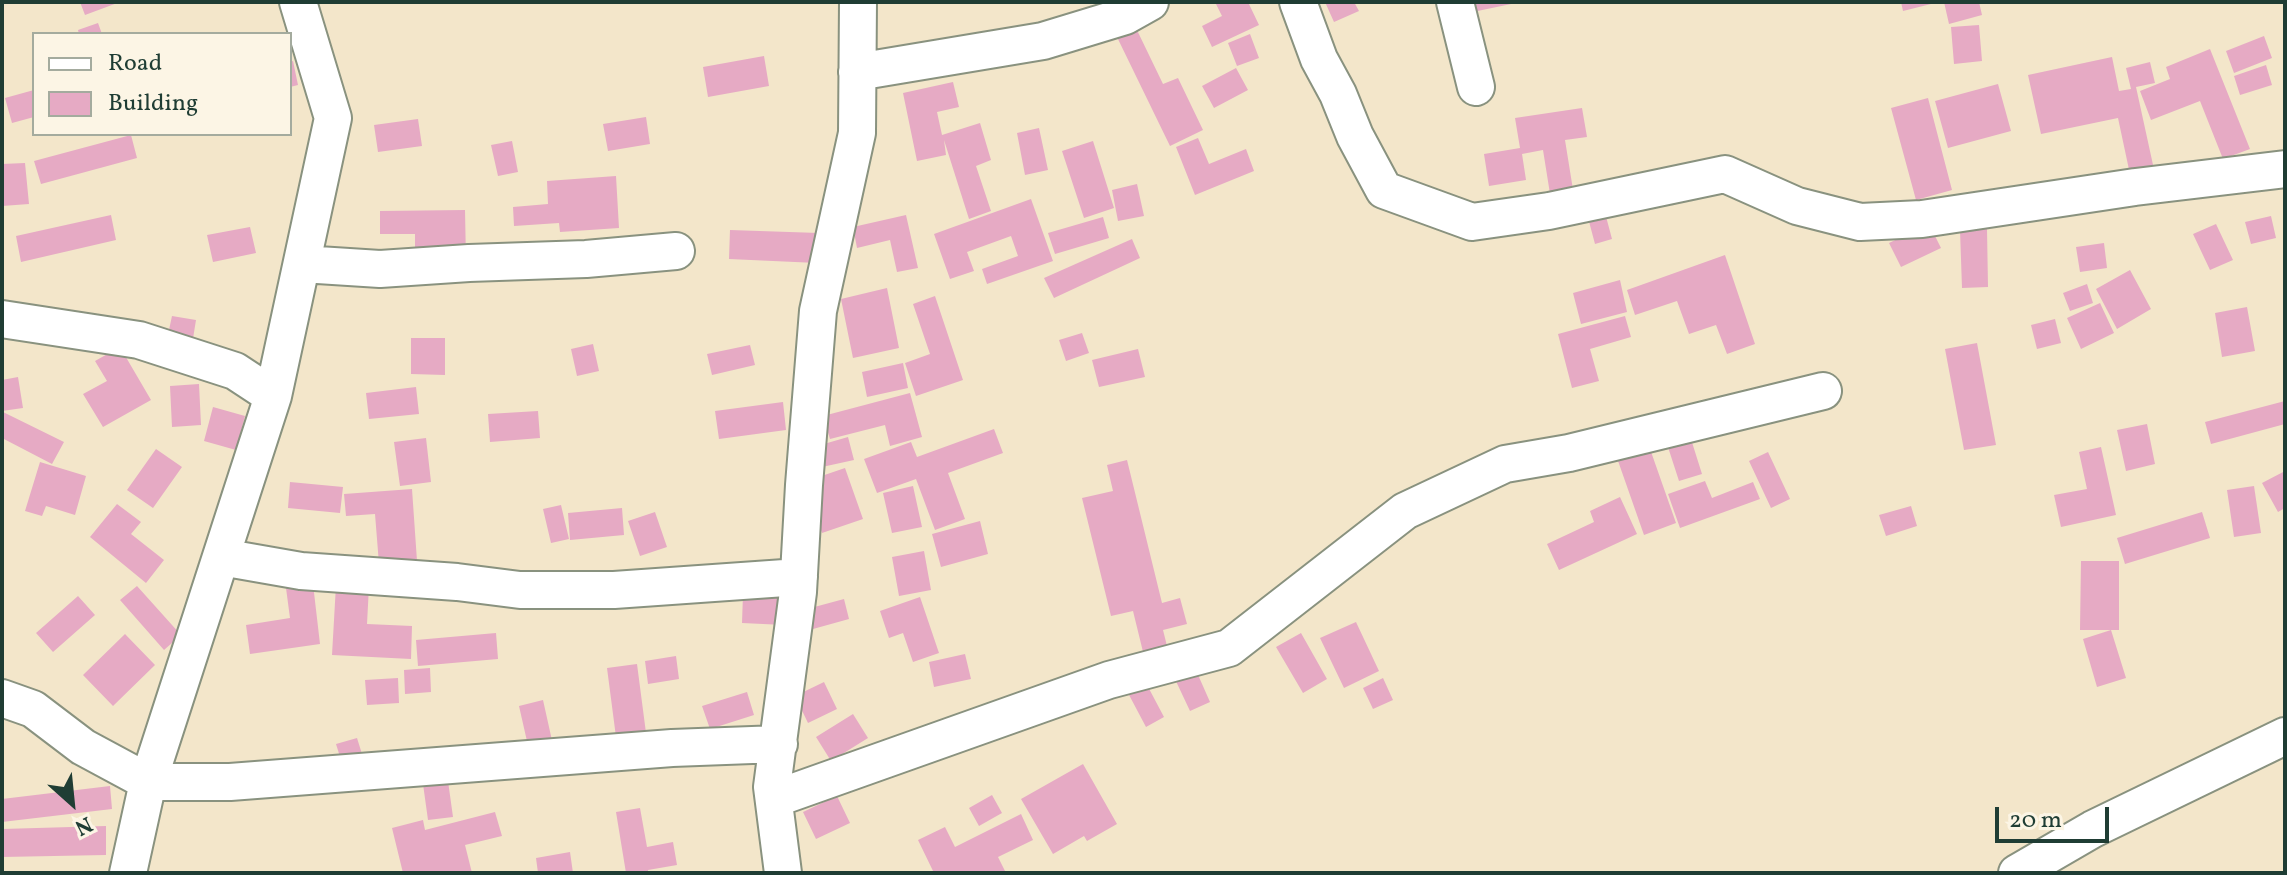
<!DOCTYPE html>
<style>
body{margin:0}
#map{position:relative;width:2287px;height:875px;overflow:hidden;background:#f3e6ca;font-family:Vollkorn,serif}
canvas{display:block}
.frame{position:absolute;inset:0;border:4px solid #1f3d34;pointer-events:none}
.legend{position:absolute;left:32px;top:32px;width:260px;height:104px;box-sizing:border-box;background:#fcf5e5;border:2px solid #a4ab9e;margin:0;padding:10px 14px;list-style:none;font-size:24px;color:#1f3d34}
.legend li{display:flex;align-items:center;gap:16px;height:40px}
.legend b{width:40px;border:2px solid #a4ab9e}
.north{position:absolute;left:32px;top:763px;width:80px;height:80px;-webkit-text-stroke:6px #fcf5e5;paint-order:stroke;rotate:153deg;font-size:22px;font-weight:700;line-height:32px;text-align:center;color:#1f3d34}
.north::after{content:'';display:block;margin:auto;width:28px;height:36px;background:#1f3d34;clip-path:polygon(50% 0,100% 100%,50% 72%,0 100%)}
.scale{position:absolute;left:1995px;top:807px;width:114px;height:36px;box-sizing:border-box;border:4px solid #1f3d34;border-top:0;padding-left:10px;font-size:24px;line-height:28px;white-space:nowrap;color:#1f3d34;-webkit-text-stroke:6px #fcf5e5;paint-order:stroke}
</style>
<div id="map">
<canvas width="2287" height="875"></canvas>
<div class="frame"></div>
<ul class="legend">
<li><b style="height:10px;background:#fff"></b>Road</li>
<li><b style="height:22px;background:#e6aac4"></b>Building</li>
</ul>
<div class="north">N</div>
<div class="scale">20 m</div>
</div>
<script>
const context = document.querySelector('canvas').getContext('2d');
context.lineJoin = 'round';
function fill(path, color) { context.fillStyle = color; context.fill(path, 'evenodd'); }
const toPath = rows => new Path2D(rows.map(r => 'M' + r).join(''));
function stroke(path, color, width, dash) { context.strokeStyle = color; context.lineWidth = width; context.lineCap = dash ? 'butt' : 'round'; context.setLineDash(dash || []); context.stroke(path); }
fill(toPath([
 [80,2,120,2,85,15],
 [1215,2,1248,2,1259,25,1212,47,1202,26,1222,16],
 [1325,2,1354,2,1359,11,1334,22],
 [1461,2,1515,2,1516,3,1463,14],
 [1901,2,1935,2,1935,3,1903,11],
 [1944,2,1979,2,1982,15,1949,24],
 [98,23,102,34,79,34,78,30],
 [1979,25,1982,61,1954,64,1951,27],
 [1135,26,1163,84,1178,78,1203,130,1170,146,1116,35],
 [1250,34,1259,58,1237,66,1228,43],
 [2264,36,2272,58,2234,73,2226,51],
 [2210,49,2250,149,2223,159,2200,101,2151,120,2140,91,2170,79,2166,67],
 [764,56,769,86,708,97,703,67],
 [2112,57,2119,91,2131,89,2126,68,2150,62,2155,83,2136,87,2155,174,2131,179,2118,118,2041,134,2028,75],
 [293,61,298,85,290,87,290,62],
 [2266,65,2272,85,2240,95,2234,76],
 [1236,68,1248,90,1214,108,1202,86],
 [953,82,959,107,937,112,942,135,980,123,991,160,976,166,991,211,969,219,944,140,946,155,917,161,903,93],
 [1998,84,2011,131,1948,148,1935,101],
 [34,90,34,117,12,123,5,98],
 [1928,98,1952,190,1916,200,1891,108],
 [1582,108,1587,137,1565,140,1574,196,1551,200,1543,150,1522,154,1526,180,1489,186,1484,154,1520,148,1515,118],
 [646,117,650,144,608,151,603,124],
 [418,119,422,146,378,152,374,125],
 [1039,128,1048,170,1025,175,1017,133],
 [131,135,137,158,41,184,34,161],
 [1198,138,1209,164,1246,149,1254,171,1195,195,1176,147],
 [512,141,518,172,498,176,491,145],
 [1093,141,1114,208,1084,218,1062,151],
 [25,163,29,204,2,206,2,164],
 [616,176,619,228,560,232,559,223,514,226,513,207,548,204,547,181],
 [1137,184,1144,216,1118,221,1112,190],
 [1031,199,1053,261,987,284,982,269,1018,256,1011,236,967,252,974,271,950,279,934,234],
 [1604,209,1612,239,1595,244,1587,214],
 [465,210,466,261,415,262,415,234,380,234,380,211],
 [111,215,116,240,21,262,16,236],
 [906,215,918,268,897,272,890,240,857,248,853,227],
 [2271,216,2276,238,2251,244,2245,222],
 [1103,217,1109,238,1055,254,1048,233],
 [1929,224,1941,248,1901,267,1889,243],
 [2216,224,2233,260,2210,270,2193,234],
 [250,227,256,253,213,262,207,235],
 [1987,229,1988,287,1962,288,1960,230],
 [730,230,819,233,817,263,729,259],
 [1132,239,1140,258,1054,298,1044,278],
 [2104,243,2107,268,2080,272,2076,247],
 [1725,255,1755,344,1727,354,1716,325,1689,334,1677,301,1635,315,1627,290],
 [2130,270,2151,309,2117,329,2096,289],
 [1620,280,1627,312,1581,324,1573,293],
 [2087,284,2093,303,2070,311,2063,293],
 [887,288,899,348,853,358,841,299],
 [935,296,963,380,916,396,905,363,930,354,913,304],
 [2100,303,2114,333,2081,349,2067,318],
 [2247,307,2255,351,2222,357,2215,313],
 [172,316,196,320,190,357,164,353],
 [1625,316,1631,337,1590,349,1599,381,1572,388,1558,334],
 [2055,319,2061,343,2037,349,2031,325],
 [1082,333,1089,353,1066,361,1059,340],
 [411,338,445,338,445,375,411,374],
 [1977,343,1996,445,1964,450,1945,349],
 [593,344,599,371,577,376,571,349],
 [750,345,755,365,712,375,707,354],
 [120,347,151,400,103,427,83,394,107,381,95,361],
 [1138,349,1145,377,1099,387,1092,360],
 [903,363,908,388,867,397,862,372],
 [18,377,23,408,2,411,2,380],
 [199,384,201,425,172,427,170,386],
 [416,387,419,414,369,419,366,393],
 [910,393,922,437,890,446,885,425,830,439,823,416],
 [2285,401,2285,424,2211,444,2205,422],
 [783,402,786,430,719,439,715,411],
 [213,407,245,416,236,450,204,441],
 [538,411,540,438,490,442,488,414],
 [3,412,64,442,52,464,2,438],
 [2147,424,2155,464,2126,471,2117,430],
 [994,429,1003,453,948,473,965,519,935,530,916,479,877,493,864,459,911,442,917,457],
 [1690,436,1702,474,1679,481,1667,444],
 [848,437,854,460,822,467,817,446],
 [426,438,431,482,400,486,394,442],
 [1649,446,1676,523,1644,535,1617,458],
 [2101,447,2116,515,2061,527,2054,495,2087,489,2079,452],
 [156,449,182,467,153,508,127,490],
 [1768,452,1790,499,1771,508,1749,461],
 [1127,460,1162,603,1180,598,1187,624,1163,630,1169,654,1145,660,1133,611,1111,616,1082,498,1113,491,1107,465],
 [40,462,86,476,75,515,46,506,42,516,25,511],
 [845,468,863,519,822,533,804,482],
 [2285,471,2285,508,2278,512,2262,483],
 [1705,481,1712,498,1753,482,1760,499,1680,528,1668,494],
 [290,482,343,487,340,513,288,508],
 [913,486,922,527,892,533,883,493],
 [2254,486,2261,533,2234,537,2227,490],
 [412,489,417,561,379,564,375,514,346,516,344,494],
 [1620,497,1637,534,1559,570,1547,544,1594,522,1590,511],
 [117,504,141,522,131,534,164,560,146,583,90,537],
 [561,505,569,539,551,543,543,509],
 [1911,506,1917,526,1886,536,1879,515],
 [622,508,624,535,570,540,568,513],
 [655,512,667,547,640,556,628,521],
 [2202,512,2210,538,2125,564,2117,538],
 [980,521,988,554,941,567,932,534],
 [924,551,931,590,899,596,892,557],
 [2081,561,2119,561,2119,630,2111,630,2126,678,2097,687,2083,639,2111,630,2080,630],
 [313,584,320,644,250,654,246,625,290,618,286,588],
 [336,585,369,586,367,624,412,626,411,659,332,655],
 [137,586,181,635,164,650,120,600],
 [743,594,786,596,784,625,742,623],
 [78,596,95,615,53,652,36,633],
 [920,597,939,653,913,662,903,633,889,638,880,611],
 [844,599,849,619,813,629,807,609],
 [1356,622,1379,671,1344,688,1320,638],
 [496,633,498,659,418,666,416,640],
 [1301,633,1327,679,1303,693,1276,647],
 [125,634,155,665,113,706,83,675],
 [965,654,971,679,934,687,929,662],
 [676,656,679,679,648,684,645,661],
 [637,664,646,733,616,737,607,668],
 [430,668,431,692,405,694,404,670],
 [1195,668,1210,702,1190,711,1174,677],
 [398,678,399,703,367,705,365,680],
 [1383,678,1393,700,1373,709,1363,688],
 [824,682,837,709,808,723,795,696],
 [1146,683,1164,717,1146,727,1128,693],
 [747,692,754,715,710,729,702,706],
 [543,700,553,745,529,750,519,706],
 [853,714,868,738,831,761,816,737],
 [357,738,367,770,346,776,336,744],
 [1083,764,1117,824,1087,841,1084,836,1053,854,1021,799],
 [448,781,453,817,428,820,423,784],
 [110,786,112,809,2,822,2,799],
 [992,795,1002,813,979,826,969,808],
 [837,796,850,823,816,839,803,812],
 [640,808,647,847,673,842,677,865,648,870,648,873,626,873,616,812],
 [495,812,502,836,465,845,472,873,403,873,392,828,423,820,425,830],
 [1021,814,1033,840,998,857,1006,873,934,873,918,840,945,827,955,847],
 [106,826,106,855,2,857,2,829],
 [570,852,573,873,538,873,536,858]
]), '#e6aac4');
const minor = toPath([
 [1298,2,1319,59,1338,94,1355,136,1384,190,1472,222,1549,211,1725,174,1797,206,1860,222,1922,219,2135,187,2285,169],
 [1455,2,1476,87],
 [857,72,1043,41,1125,16,1150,2],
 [302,264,380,269,469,263,586,259,676,251],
 [2,319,139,340,235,371,273,396],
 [221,557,301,571,457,582,520,590,614,590,799,577],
 [2,698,33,709,83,747,148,782,230,782,672,748,779,744],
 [774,799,1109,680,1229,648,1405,511,1505,464,1569,453,1823,391],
 [128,873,148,782,273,396,333,118,298,2],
 [783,873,772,787,798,592,804,485,818,311,857,133,858,2],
 [2017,873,2093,829,2285,736]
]);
stroke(minor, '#89927f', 40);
stroke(minor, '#fff', 36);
</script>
